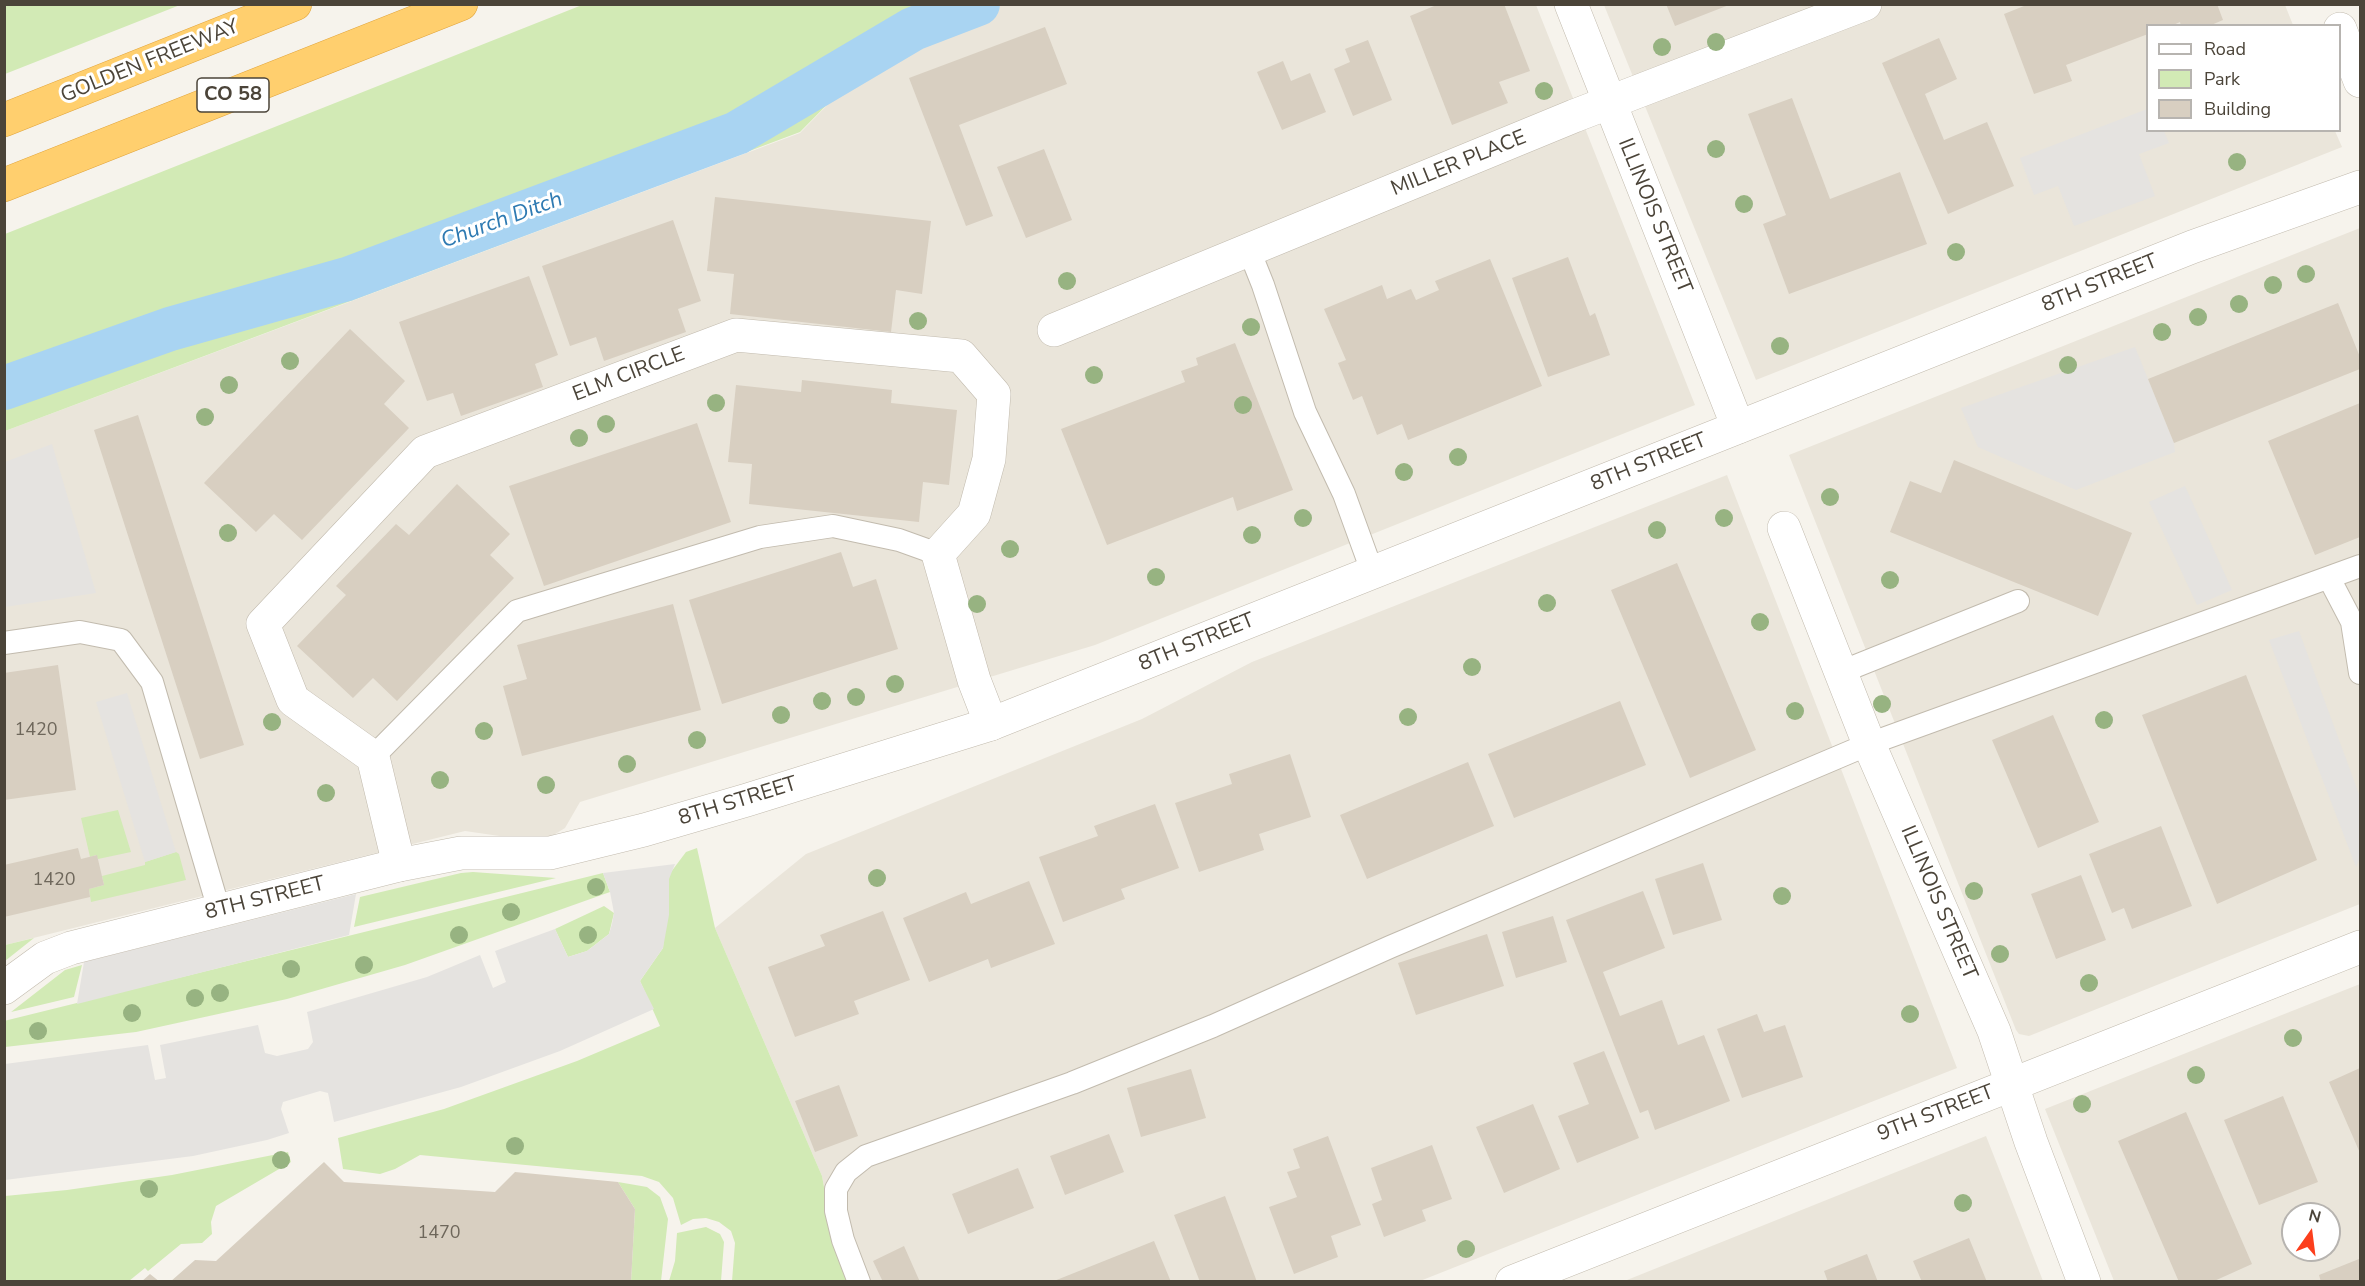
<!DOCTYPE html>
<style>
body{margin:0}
#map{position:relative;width:2365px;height:1286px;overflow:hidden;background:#f6f3ec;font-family:"Nunito Sans",sans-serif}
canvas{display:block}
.frame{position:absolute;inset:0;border:6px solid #4b4439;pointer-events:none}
.legend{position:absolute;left:2146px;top:24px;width:195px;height:108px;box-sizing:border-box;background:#fff;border:2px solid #b7b4b0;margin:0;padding:8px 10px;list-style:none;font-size:18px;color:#4b4439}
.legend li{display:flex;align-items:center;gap:12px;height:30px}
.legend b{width:30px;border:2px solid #b7b4b0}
.north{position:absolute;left:2281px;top:1202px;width:60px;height:60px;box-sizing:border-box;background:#fff;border:2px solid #b7b4b0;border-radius:50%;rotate:14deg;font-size:16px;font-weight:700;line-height:24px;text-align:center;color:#4b4439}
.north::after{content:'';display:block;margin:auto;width:21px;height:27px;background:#fc3f1d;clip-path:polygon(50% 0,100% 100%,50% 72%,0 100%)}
</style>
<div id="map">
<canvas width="2365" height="1286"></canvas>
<div class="frame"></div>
<ul class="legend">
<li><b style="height:8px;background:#fff"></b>Road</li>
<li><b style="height:16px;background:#d2eab5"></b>Park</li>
<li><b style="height:16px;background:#d8cfc1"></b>Building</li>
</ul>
<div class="north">N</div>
</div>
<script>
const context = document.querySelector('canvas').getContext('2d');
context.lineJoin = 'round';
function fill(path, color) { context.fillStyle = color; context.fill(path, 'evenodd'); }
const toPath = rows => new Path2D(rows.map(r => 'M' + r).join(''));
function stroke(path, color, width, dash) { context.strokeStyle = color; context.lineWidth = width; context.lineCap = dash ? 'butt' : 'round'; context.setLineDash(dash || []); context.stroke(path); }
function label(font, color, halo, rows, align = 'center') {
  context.font = font + ' "Nunito Sans",sans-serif'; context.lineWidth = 6; context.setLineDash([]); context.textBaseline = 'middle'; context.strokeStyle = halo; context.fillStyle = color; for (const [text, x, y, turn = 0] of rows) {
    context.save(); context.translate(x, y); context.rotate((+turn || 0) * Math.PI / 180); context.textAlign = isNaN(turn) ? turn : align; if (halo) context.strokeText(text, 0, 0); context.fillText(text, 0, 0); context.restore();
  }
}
fill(toPath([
 [996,5,1536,5,1695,405,1095,645,580,802,565,828,552,836,527,840,465,831,5,945,5,431,800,133,884,47],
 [1604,5,2285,5,2293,25,2148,26,2148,130,2335,131,2342,147,1756,380],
 [2360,228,2360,904,2029,1036,2019,1034,2016,1030,1789,455],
 [1727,475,1957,1068,1420,1281,847,1281,837,1256,822,1176,715,928,806,854,1142,719,1252,662],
 [2360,984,2360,1281,2114,1281,2045,1109],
 [2293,1214,2329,1214,2329,1250,2293,1250],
 [1986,1136,2043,1281,1622,1282]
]), '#eae5da');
fill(toPath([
 [5,4,180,4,180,5,5,74],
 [582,5,996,5,884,47,800,132,5,431,5,234],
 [118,810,131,852,98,859,96,855,90,857,81,818],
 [697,848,715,928,822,1176,836,1253,847,1281,732,1281,735,1243,731,1231,719,1222,706,1218,693,1219,681,1225,673,1198,659,1182,642,1176,420,1155,395,1169,380,1174,343,1169,338,1138,444,1109,577,1061,660,1026,640,981,663,948,668,876,686,852],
 [176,852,179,854,186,880,91,902,89,889,104,885,102,876,145,865,145,862],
 [473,872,556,878,354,927,360,897,461,873],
 [603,873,610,892,405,965,287,999,136,1032,5,1047,4,1021],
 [604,906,614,913,609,934,587,951,568,957,555,929],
 [34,938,5,961,5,945],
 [82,965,74,997,11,1012,65,970],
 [288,1152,291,1162,216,1206,211,1222,212,1234,202,1243,181,1244,148,1271,145,1268,129,1281,5,1281,5,1196,67,1190,172,1175],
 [618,1182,647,1187,660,1197,668,1219,661,1281,631,1281,635,1209],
 [706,1227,720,1234,724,1242,721,1281,669,1281,675,1261,677,1233]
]), '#d2eab5');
fill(toPath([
 [2147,109,2148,130,2164,131,2169,143,2139,154,2155,196,2074,226,2058,186,2034,195,2020,158],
 [2135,347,2174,443,2175,452,2076,490,1978,447,1961,408],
 [52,444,96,593,5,607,5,462],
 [2185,486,2232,590,2197,605,2149,502],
 [2299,631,2360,797,2360,858,2356,867,2269,640],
 [127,693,176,852,145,862,96,702],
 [675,864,669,879,669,915,663,948,640,981,654,1009,560,1051,461,1087,334,1122,328,1093,320,1091,283,1102,281,1109,289,1133,267,1140,193,1156,5,1180,5,1064,148,1045,155,1080,166,1078,160,1045,258,1025,265,1053,277,1056,308,1049,313,1042,307,1012,427,977,480,955,493,988,506,982,495,951,555,929,568,957,587,951,609,934,612,924,614,913,610,892,603,873],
 [356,894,349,935,77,1004,84,962]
]), '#e5e3e0');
stroke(toPath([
 [4,388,170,329,347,279,737,133,913,29,978,4]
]), '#a9d4f2', 44);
fill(toPath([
 [1439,4,1504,4,1530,71,1499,82,1508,103,1452,125,1410,16],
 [1666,4,1729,4,1729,5,1675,26],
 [2029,4,2217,4,2223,20,2209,26,2181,26,2180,22,2171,26,2148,26,2148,34,2066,65,2072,81,2034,94,2004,14],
 [1045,27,1067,84,959,125,993,216,966,226,909,78],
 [1939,38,1957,79,1925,94,1944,140,1987,122,2014,186,1948,214,1882,63],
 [1368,40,1392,100,1353,116,1334,69,1350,62,1345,49],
 [1283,61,1291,81,1310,73,1326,112,1282,130,1257,72],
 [1792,98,1830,199,1900,172,1927,244,1789,294,1763,224,1786,215,1748,114],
 [1044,149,1072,220,1026,238,997,167],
 [715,197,931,221,922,294,896,290,891,332,730,314,734,274,707,271],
 [673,220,701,301,678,309,686,332,604,361,596,337,570,346,542,266],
 [1568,257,1590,316,1595,313,1610,355,1548,377,1512,278],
 [1490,259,1542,386,1408,440,1402,424,1377,435,1362,396,1353,400,1338,363,1346,360,1324,309,1382,285,1387,299,1411,289,1416,300,1439,290,1435,281],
 [529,276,558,355,535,364,543,387,461,416,453,393,427,401,399,322],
 [2338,303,2360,357,2360,369,2174,443,2148,379],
 [350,329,405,381,384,404,409,428,302,540,274,514,256,532,204,483],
 [1235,343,1293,490,1237,511,1233,497,1107,545,1061,429,1185,382,1181,371,1198,365,1196,358],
 [802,380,892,390,891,403,957,410,949,485,923,482,919,522,749,504,752,464,728,462,736,385,801,392],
 [2360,403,2360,537,2315,555,2268,441],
 [138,415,244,745,200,759,94,430],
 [697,423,731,522,544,586,509,486],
 [1954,460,2132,533,2098,616,1890,532,1910,481,1941,493],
 [457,484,510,534,490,555,514,578,397,701,373,678,353,698,297,646,346,595,336,586,396,524,409,535],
 [841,552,853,587,876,579,898,649,722,704,689,600],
 [1677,563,1756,750,1690,778,1611,590],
 [673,604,701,710,522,756,503,686,527,679,517,645],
 [58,665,76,790,4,800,4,673],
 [2246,675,2317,860,2217,904,2142,715],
 [1620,701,1646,765,1514,818,1488,754],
 [2053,715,2099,822,2038,848,1992,740],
 [1290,754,1311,817,1259,834,1264,850,1199,872,1175,803,1232,784,1229,774],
 [1468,762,1494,826,1367,879,1340,815],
 [1155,804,1179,868,1121,889,1125,899,1063,922,1039,857,1098,836,1094,826],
 [2161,826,2192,906,2132,929,2124,908,2112,913,2089,854],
 [78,848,81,859,97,855,104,885,89,889,90,897,4,917,4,865],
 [1703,863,1722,920,1673,935,1655,879],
 [2081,875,2106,940,2056,959,2031,894],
 [1029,881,1055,944,991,968,988,959,929,982,903,918,966,892,971,904],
 [1643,891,1665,948,1603,972,1620,1016,1662,1000,1678,1045,1704,1035,1730,1101,1655,1130,1648,1110,1640,1113,1566,920],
 [883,911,910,980,854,1001,859,1014,795,1037,768,967,825,946,820,935],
 [1553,916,1567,962,1516,978,1502,932],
 [1487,934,1504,986,1416,1015,1398,963],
 [1757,1014,1764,1032,1785,1025,1803,1077,1742,1098,1717,1029],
 [1604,1051,1639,1138,1577,1163,1558,1116,1589,1104,1573,1063],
 [2360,1068,2360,1153,2329,1082],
 [1191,1069,1206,1118,1141,1137,1127,1088],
 [839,1085,858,1136,815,1152,795,1101],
 [2283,1096,2318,1182,2259,1205,2224,1120],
 [1533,1104,1560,1169,1504,1193,1476,1127],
 [2186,1112,2252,1264,2212,1282,2179,1282,2118,1141],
 [1109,1134,1124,1172,1065,1195,1050,1156],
 [1328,1136,1361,1225,1331,1236,1338,1257,1294,1274,1269,1207,1297,1197,1287,1172,1300,1168,1293,1149],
 [1432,1145,1452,1199,1422,1210,1426,1221,1384,1237,1372,1204,1382,1200,1371,1168],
 [324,1162,344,1182,495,1192,515,1172,618,1182,635,1209,631,1282,170,1282,195,1260,216,1261],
 [1018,1168,1034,1208,968,1234,952,1194],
 [1225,1196,1257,1282,1200,1282,1174,1215],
 [1969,1238,1987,1282,1922,1282,1913,1261],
 [1154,1241,1171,1282,1054,1282,1054,1281],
 [904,1246,920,1282,883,1282,873,1261],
 [1867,1254,1878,1282,1828,1282,1824,1271],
 [2359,1259,2360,1282,2321,1282,2319,1275],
 [150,1274,160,1282,141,1282]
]), '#d8cfc1');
const service = toPath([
 [1249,250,1263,285,1305,412,1344,494,1373,574],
 [2329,578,2352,622,2360,673],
 [4,643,80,632,121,640,152,682,219,910],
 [1841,672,2018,601],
 [373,757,517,611,760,537,833,526,899,540,938,554],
 [859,1282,843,1240,836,1211,836,1189,846,1172,866,1156,1072,1083,1213,1026,1390,947,1869,744,2360,566]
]);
const minor = toPath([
 [1571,4,1738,427],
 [2340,29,2360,81],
 [1054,330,1574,116,1865,4],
 [1784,528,1869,744,1994,1031,2031,1142,2084,1282],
 [399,865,373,757,293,700,263,624,425,452,736,335,961,356,994,394,989,459,974,514,938,554,974,680,991,724],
 [1512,1282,2360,947]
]);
const tertiary = toPath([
 [4,988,45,958,71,948,399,865,461,853,550,853,644,830,747,800,991,724,2192,247,2360,187]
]);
const motorway = toPath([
 [4,120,295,4],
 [4,185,461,4]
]);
stroke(service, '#c2bbae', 24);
stroke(minor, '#c2bbae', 34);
stroke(tertiary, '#c2bbae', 34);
stroke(motorway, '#e0a43c', 34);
stroke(service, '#fff', 22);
stroke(minor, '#fff', 33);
stroke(tertiary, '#fff', 33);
stroke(motorway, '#ffcf6e', 33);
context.fillStyle = '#97b381';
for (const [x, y] of [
 [1716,42],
 [1662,47],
 [1544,91],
 [1716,149],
 [2237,162],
 [1744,204],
 [1956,252],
 [2306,274],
 [1067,281],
 [2273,285],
 [2239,304],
 [2198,317],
 [918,321],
 [1251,327],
 [2162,332],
 [1780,346],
 [290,361],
 [2068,365],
 [1094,375],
 [229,385],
 [716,403],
 [1243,405],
 [205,417],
 [606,424],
 [579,438],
 [1458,457],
 [1404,472],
 [1830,497],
 [1303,518],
 [1724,518],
 [1657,530],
 [228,533],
 [1252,535],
 [1010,549],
 [1156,577],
 [1890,580],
 [1547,603],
 [977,604],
 [1760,622],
 [1472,667],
 [895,684],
 [856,697],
 [822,701],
 [1882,704],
 [1795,711],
 [781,715],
 [1408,717],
 [2104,720],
 [272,722],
 [484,731],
 [697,740],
 [627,764],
 [440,780],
 [546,785],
 [326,793],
 [877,878],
 [596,887],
 [1974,891],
 [1782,896],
 [511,912],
 [459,935],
 [588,935],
 [2000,954],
 [364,965],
 [291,969],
 [2089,983],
 [220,993],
 [195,998],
 [132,1013],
 [1910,1014],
 [38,1031],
 [2293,1038],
 [2196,1075],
 [2082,1104],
 [515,1146],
 [281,1160],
 [149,1189],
 [1963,1203],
 [1466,1249]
]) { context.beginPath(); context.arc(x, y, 9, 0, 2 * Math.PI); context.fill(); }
label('18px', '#6e675b', null, [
 ["1420",36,731],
 ["1420",54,881],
 ["1470",439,1234]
]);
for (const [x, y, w] of [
 [233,95,72]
]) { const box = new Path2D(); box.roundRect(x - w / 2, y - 17, w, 34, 4.5); context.fillStyle = '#fff'; context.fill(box); stroke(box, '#4b4439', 1.5); }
label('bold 20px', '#4b4439', null, [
 ["CO 58",233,95]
]);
label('21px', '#4b4439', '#fff', [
 ["GOLDEN FREEWAY",150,62,-22],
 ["MILLER PLACE",1459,164,-22],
 ["ILLINOIS STREET",1654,216,68],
 ["8TH STREET",2100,284,-22],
 ["ELM CIRCLE",629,375,-21],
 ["8TH STREET",1649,463,-22],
 ["8TH STREET",1197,643,-22],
 ["8TH STREET",738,802,-17],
 ["8TH STREET",265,899,-14],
 ["ILLINOIS STREET",1938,903,67],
 ["9TH STREET",1936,1114,-21]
]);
label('italic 22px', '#2e7ab2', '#fff', [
 ["Church Ditch",502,221,-20]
]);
</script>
